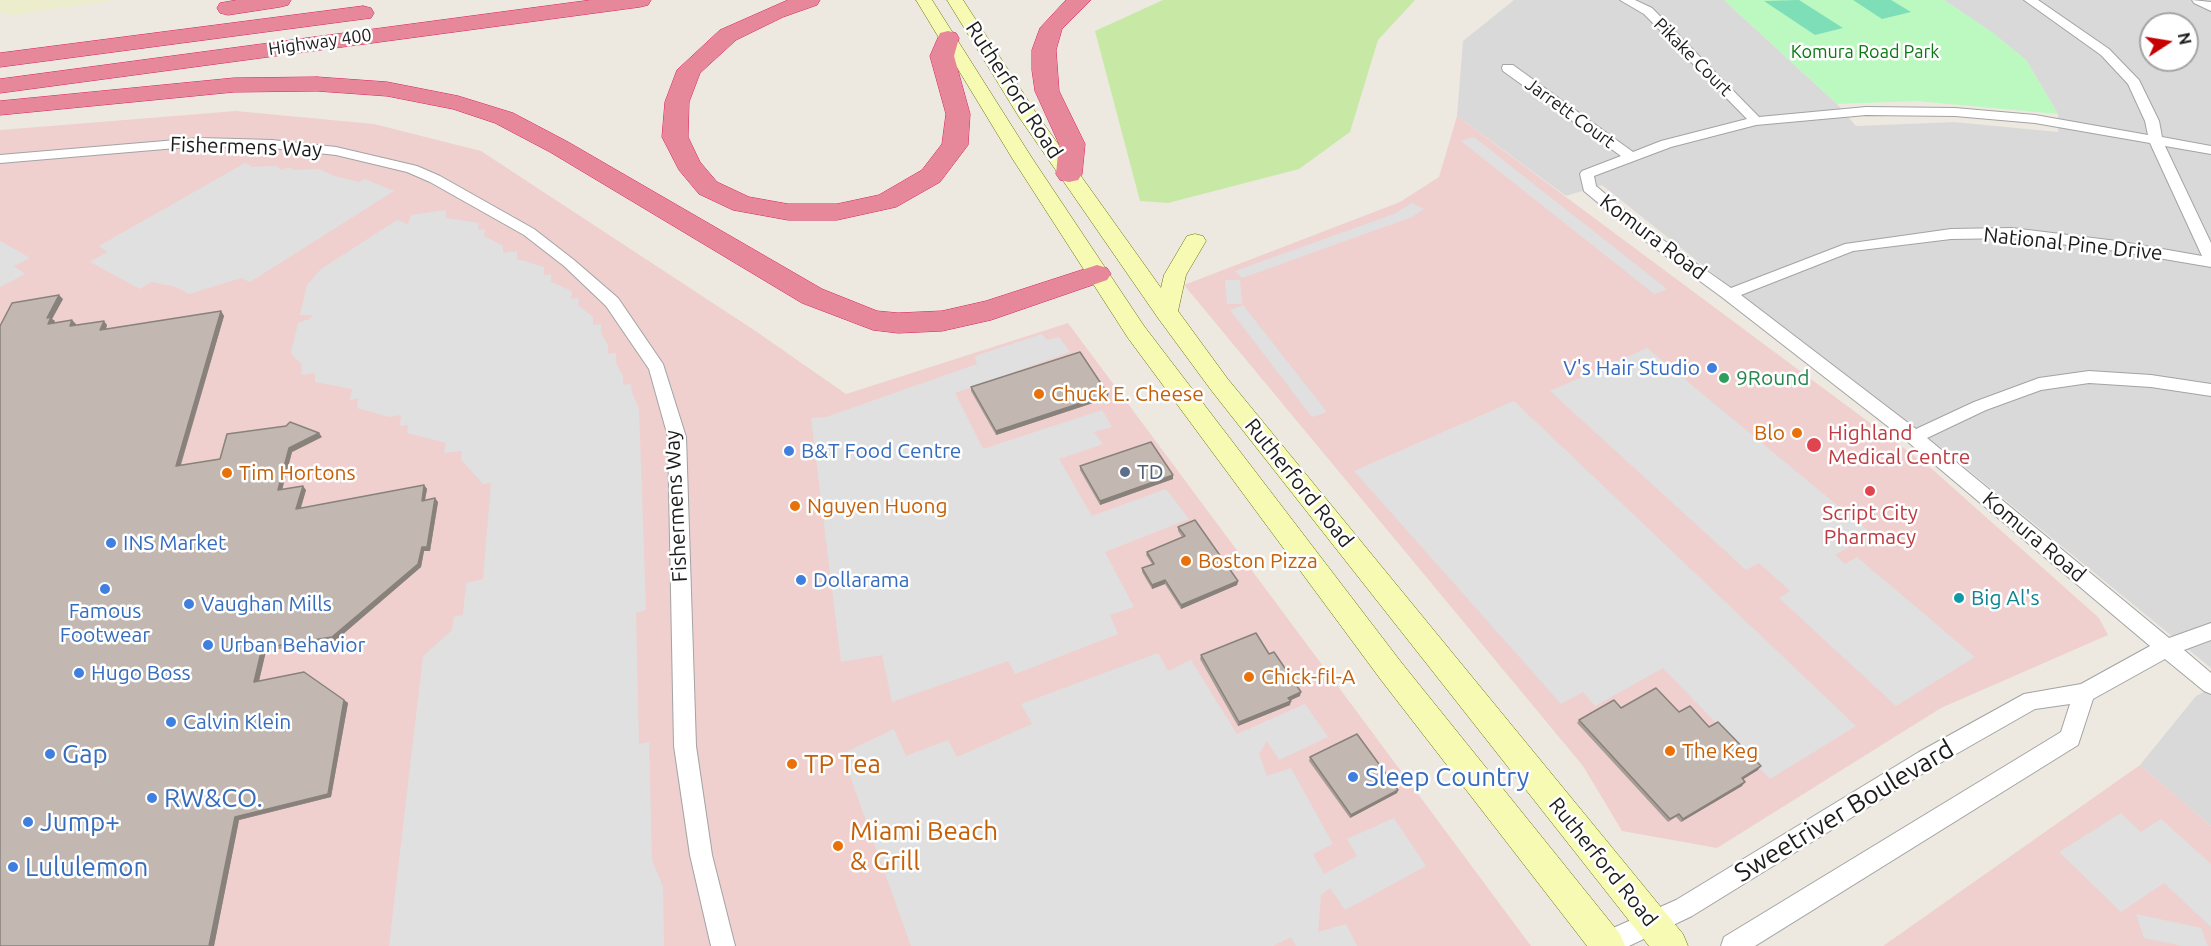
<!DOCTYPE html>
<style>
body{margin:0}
#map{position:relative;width:2211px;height:946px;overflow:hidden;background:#ede9e1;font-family:Ubuntu,sans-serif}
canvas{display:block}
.north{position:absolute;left:2139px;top:12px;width:60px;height:60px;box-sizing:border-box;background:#fff;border:2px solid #a4a4a4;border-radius:50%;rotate:78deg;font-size:16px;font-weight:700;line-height:24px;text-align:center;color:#1c1c1c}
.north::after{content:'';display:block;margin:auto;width:21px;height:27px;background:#c70002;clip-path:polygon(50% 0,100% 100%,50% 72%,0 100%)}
</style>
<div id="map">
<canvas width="2211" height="946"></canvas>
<div class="north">N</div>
</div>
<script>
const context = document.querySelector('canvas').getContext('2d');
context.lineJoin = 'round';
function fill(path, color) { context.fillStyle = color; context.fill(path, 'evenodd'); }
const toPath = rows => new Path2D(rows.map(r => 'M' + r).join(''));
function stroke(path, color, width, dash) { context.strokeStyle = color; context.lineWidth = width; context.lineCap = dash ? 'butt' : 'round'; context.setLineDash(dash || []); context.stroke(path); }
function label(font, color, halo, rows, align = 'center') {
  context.font = font + ' Ubuntu,sans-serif'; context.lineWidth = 5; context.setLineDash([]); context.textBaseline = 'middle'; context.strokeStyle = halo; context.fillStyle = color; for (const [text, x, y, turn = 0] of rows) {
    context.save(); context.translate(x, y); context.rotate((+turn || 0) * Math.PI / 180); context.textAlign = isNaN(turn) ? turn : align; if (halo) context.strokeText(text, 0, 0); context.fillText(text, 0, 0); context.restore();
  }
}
fill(toPath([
 [1514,0,1724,0,1837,104,1856,126,1954,122,2058,132,2058,114,2026,60,1991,32,1944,0,2211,0,2211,668,1950,455,1755,307,1602,185,1566,196,1457,116,1463,41],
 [2151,24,2187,24,2187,60,2151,60],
 [2211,688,2211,826,2140,765,2196,696]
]), '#dad9d9');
fill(toPath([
 [236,111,374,124,481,151,754,330,846,394,1068,323,1531,946,0,946,0,130],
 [1457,116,1932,469,2099,618,2108,635,1941,708,1717,848,1622,831,1583,766,1184,285,1400,202,1439,177],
 [2140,765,2211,826,2211,946,1883,946]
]), '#efd0cf');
fill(toPath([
 [0,0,115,0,14,15,0,12]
]), '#ebedcc');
fill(toPath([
 [1163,0,1415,0,1378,40,1350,132,1299,169,1168,203,1140,201,1095,31]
]), '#c7e9a5');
fill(toPath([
 [1724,0,1944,0,1992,32,2026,60,2058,114,1916,101,1837,104]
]), '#bcf9c0');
fill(toPath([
 [1799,0,1843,28,1815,35,1764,1],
 [1853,0,1891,0,1911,12,1882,19]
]), '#7ddeb8');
fill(toPath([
 [1474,137,1667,289,1668,289,1654,294,1461,141],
 [245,163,252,167,276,166,282,170,288,167,294,170,319,169,334,176,359,182,365,179,394,191,250,282,241,278,189,294,176,287,152,282,140,289,90,262,107,252,99,246],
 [1412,203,1424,209,1412,217,1242,278,1235,271,1394,214],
 [446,210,446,218,479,223,478,230,485,229,484,236,503,246,503,253,517,251,517,259,544,267,544,275,551,274,551,282,572,291,571,299,579,298,578,305,593,317,593,325,601,324,601,332,608,346,608,354,616,353,616,363,623,376,623,385,631,384,632,392,639,409,646,610,636,613,639,744,649,742,652,860,663,887,664,946,389,946,423,656,452,630,454,617,463,615,466,583,483,579,491,483,483,484,461,460,462,451,444,453,446,443,407,433,408,425,400,426,401,415,389,417,357,408,358,398,350,400,352,389,315,382,315,373,301,375,302,365,291,353,298,323,309,319,313,315,300,315,307,285,321,269,397,220,408,224,411,215],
 [0,241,30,258,14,266,25,274,0,287],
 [1225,280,1240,280,1242,304,1227,304],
 [1243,305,1327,412,1312,417,1230,310],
 [1042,334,1047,340,1059,337,1070,352,955,393,983,449,1102,410,1112,427,1094,432,1103,444,1059,459,1092,516,1166,489,1189,519,1105,552,1134,607,1110,615,1118,634,1015,674,1008,661,892,702,882,655,841,662,811,418,826,417,977,364,975,356],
 [1647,348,1872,534,1835,555,1845,564,1857,557,1975,657,1896,706,1779,598,1790,591,1759,563,1746,570,1550,391],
 [1514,401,1856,726,1770,779,1663,668,1595,706,1583,692,1561,704,1354,471],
 [1158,653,1168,671,1191,660,1237,734,1305,704,1328,737,1279,760,1267,741,1259,754,1267,776,1291,768,1333,844,1313,854,1324,874,1357,856,1347,839,1394,818,1426,866,1345,910,1330,888,1321,895,1318,932,1346,924,1357,946,1296,946,1291,937,1273,946,911,946,842,754,894,729,906,756,948,740,957,757,1032,724,1021,704],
 [2121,813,2141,832,2161,819,2211,864,2211,927,2164,883,2121,912,2059,852],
 [2136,914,2201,928,2208,946,2182,946,2144,938]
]), '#e0e0e0');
const minor = toPath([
 [1620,0,1635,0,1652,8,1759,117,1866,107,1955,108,2035,115,2148,135,2145,121,2128,84,2101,55,2024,0,2038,0,2109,49,2139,80,2159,121,2162,137,2211,146,2211,154,2165,146,2211,243,2211,267,2117,251,2012,238,1951,239,1853,251,1741,295,1916,429,1974,402,2039,378,2089,371,2151,375,2211,384,2211,396,2151,387,2089,383,2041,390,1986,410,1927,438,2169,638,2211,623,2211,640,2184,650,2211,673,2211,694,2204,691,2165,659,2093,699,2078,745,1755,946,1721,946,1724,937,2061,732,2070,704,2035,709,1935,766,1692,916,1629,946,1590,946,1593,937,1676,900,1919,752,2024,694,2081,684,2150,646,1908,442,1723,298,1632,231,1584,191,1580,174,1582,171,1621,156,1503,71,1502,68,1503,65,1513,65,1633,152,1661,141,1747,119,1644,14,1620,0],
 [1866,115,1955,116,2035,123,2150,143,2202,256,2117,241,2012,228,1951,229,1845,244,1731,288,1642,225,1596,186,1594,176,1671,147,1756,125,1866,115],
 [2192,0,2211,2,2211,11,2194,3,2192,0],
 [200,138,272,140,336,147,417,166,440,176,534,229,574,260,618,298,663,364,686,437,696,746,712,855,735,946,711,946,690,855,674,746,668,437,649,369,606,306,564,266,524,235,430,182,407,172,336,155,272,148,200,146,0,163,0,155,200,138]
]);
const secondary = toPath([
 [916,0,932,0,1032,158,1144,326,1401,662,1620,934,1625,946,1587,946,1381,680,1128,338,1012,158,916,0],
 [947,0,963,0,1038,116,1161,288,1164,275,1187,236,1195,234,1203,236,1206,241,1186,275,1178,311,1227,378,1683,934,1688,946,1649,946,1211,390,1158,318,1019,117,947,0]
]);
const motorway = toPath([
 [237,0,291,0,288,5,280,7,228,15,220,13,217,8,220,3,237,0],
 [591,0,651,0,648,5,640,7,0,93,0,79,591,0],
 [788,0,820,0,817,5,783,17,736,40,700,73,689,102,688,137,700,162,717,182,749,197,788,204,837,204,879,195,922,170,942,144,946,114,930,56,940,33,948,31,956,33,959,38,954,56,970,114,968,145,940,182,896,207,837,220,788,220,733,210,699,194,679,170,662,137,665,102,677,70,720,30,788,0],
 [1066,0,1091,0,1062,29,1056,50,1059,91,1085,144,1082,174,1078,180,1069,182,1060,180,1056,174,1059,144,1035,91,1032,70,1032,50,1040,28,1066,0],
 [363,6,371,8,374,13,371,18,0,67,0,53,363,6],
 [317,77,387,82,458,96,513,113,568,142,822,289,877,311,898,313,942,311,986,301,1097,265,1107,268,1111,274,1107,280,991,320,942,331,898,333,873,330,802,303,550,152,495,123,453,109,387,96,317,91,234,92,0,115,0,101,234,78,317,77]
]);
stroke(minor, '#a3a3a3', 2);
stroke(secondary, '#677204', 1);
stroke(motorway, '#d82262', 1);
fill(minor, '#fff');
fill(secondary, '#f7fab3');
fill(motorway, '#e7879a');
fill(toPath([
 [63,299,52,319,55,321,54,323,76,324,75,326,107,325,106,330,221,311,224,316,181,465,220,459,322,437,292,452,282,489,306,490,301,508,424,485,427,489,425,500,438,502,430,551,424,551,421,567,335,641,266,651,259,681,344,700,348,703,331,797,239,820,214,946,0,946,0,326],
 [971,387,1108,398,996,435,971,391],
 [1080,466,1173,475,1173,479,1100,505,1080,470],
 [1178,527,1238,581,1237,585,1181,609,1165,584,1152,589,1142,572,1142,568,1152,564,1146,555,1147,552,1182,537,1178,531],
 [1269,654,1300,696,1290,700,1290,705,1238,726,1200,659,1201,655],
 [1621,708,1679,712,1709,727,1758,770,1743,779,1742,786,1681,822,1676,817,1668,822,1577,723,1579,720],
 [1310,757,1398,790,1397,793,1350,818,1309,761]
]), '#a79e98');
fill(toPath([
 [59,295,63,299,52,319,55,321,52,328,48,324,47,318],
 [221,311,224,316,179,470,176,466],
 [72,320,76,324,74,331,70,326],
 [104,321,107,325,104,334,100,330],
 [1108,394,1108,398,996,435,996,431],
 [319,433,322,437,292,452,281,494,278,490,289,448],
 [1173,475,1173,479,1100,505,1100,501],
 [424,485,427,489,424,505,422,501],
 [303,486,306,490,299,513,296,509],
 [435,498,438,502,430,551,424,551,421,567,335,641,332,637],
 [1165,580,1165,584,1152,589,1152,585],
 [1238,581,1237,585,1181,609,1181,605],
 [262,648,266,651,258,685,254,682],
 [1301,692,1300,696,1287,702,1288,698],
 [344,700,348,703,331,797,239,820,214,946,209,946,235,817],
 [1291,701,1290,705,1238,726,1239,722],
 [1761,766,1758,770,1739,782,1742,778],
 [1745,782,1742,786,1681,822,1683,819],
 [1398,790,1397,793,1350,818,1351,815]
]), '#88817c');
const building = toPath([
 [59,295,47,318,51,317,48,324,72,320,70,326,104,321,100,330,221,311,176,466,220,459,227,434,286,426,290,422,319,433,289,448,278,490,303,486,296,509,424,485,422,501,435,498,427,547,422,547,418,564,332,637,262,648,254,682,304,672,344,700,328,794,235,817,209,946,0,946,0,326,12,303,59,295],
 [1080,352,1108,394,996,431,971,387,1080,352],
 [1151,442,1173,475,1100,501,1080,466,1151,442],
 [1195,520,1238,581,1181,605,1165,580,1152,585,1142,568,1154,564,1147,552,1185,536,1178,527,1195,520],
 [1256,633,1269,654,1274,652,1301,692,1288,698,1291,701,1239,722,1201,655,1256,633],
 [1656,688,1679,712,1690,706,1709,727,1718,722,1761,766,1742,778,1745,782,1683,819,1679,814,1670,819,1579,720,1614,700,1621,708,1656,688],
 [1357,734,1398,790,1351,815,1310,757,1357,734]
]);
fill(building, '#c2b8b1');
stroke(building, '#88817c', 1.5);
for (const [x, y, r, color] of [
 [1712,368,6,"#3f7fe0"],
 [1724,378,6,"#2e9e5b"],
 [1039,394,6,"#e8710a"],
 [1797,433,6,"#e8710a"],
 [1814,445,8,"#e0444e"],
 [789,451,6,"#3f7fe0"],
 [1125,472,6,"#5c6f8a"],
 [227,473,6,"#e8710a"],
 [1870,491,6,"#e0444e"],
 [795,506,6,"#e8710a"],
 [111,543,6,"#3f7fe0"],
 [1186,561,6,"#e8710a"],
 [801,580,6,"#3f7fe0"],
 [105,589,6,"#3f7fe0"],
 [1959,598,6,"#0f9aa8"],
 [189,604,6,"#3f7fe0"],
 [208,645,6,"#3f7fe0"],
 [79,673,6,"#3f7fe0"],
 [1249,677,6,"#e8710a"],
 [171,722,6,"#3f7fe0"],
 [1670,751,6,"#e8710a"],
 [50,754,6,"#3f7fe0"],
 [792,764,6,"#e8710a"],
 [1353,777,6,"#3f7fe0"],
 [152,798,6,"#3f7fe0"],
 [28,822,6,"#3f7fe0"],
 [838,846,6,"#e8710a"],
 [13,867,6,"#3f7fe0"]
]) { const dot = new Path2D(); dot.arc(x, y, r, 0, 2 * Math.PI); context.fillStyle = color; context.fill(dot); stroke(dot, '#fff', 2); }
label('18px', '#1c1c1c', '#fff', [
 ["Highway 400",320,42,-8],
 ["Pikake Court",1693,57,45],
 ["Jarrett Court",1570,113,36]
]);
label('18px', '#0a7912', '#fff', [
 ["Komura Road Park",1865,52]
]);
label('21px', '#1c1c1c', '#fff', [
 ["Rutherford Road",1014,90,57],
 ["Fishermens Way",246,147,2],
 ["Komura Road",1653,237,37],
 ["National Pine Drive",2073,244,6],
 ["Rutherford Road",1299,483,51],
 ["Fishermens Way",676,506,-93],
 ["Komura Road",2034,537,40],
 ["Rutherford Road",1603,862,51]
]);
label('21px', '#366cbe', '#fff', [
 ["V's Hair Studio",1700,368,"right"],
 ["B&T Food Centre",801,451],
 ["INS Market",123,543],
 ["Dollarama",813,580],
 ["Vaughan Mills",201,604],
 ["Famous",105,611,"center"],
 ["Footwear",105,635,"center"],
 ["Urban Behavior",220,645],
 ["Hugo Boss",91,673],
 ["Calvin Klein",183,722]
], 'left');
label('21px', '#27864d', '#fff', [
 ["9Round",1736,378]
], 'left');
label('21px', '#c56008', '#fff', [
 ["Chuck E. Cheese",1051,394],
 ["Blo",1785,433,"right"],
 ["Tim Hortons",239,473],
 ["Nguyen Huong",807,506],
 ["Boston Pizza",1198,561],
 ["Chick-fil-A",1261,677],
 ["The Keg",1682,751]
], 'left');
label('21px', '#be3a42', '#fff', [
 ["Highland",1828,433],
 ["Medical Centre",1828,457],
 ["Script City",1870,513,"center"],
 ["Pharmacy",1870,537,"center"]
], 'left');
label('21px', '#4e5e75', '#fff', [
 ["TD",1137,472]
], 'left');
label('21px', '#0d838f', '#fff', [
 ["Big Al's",1971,598]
], 'left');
label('26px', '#366cbe', '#fff', [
 ["Gap",62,754],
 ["Sleep Country",1365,777],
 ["RW&CO.",164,798],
 ["Jump+",40,822],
 ["Lululemon",25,867]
], 'left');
label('26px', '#c56008', '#fff', [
 ["TP Tea",804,764],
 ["Miami Beach",850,831],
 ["& Grill",850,861]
], 'left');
label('26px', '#1c1c1c', '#fff', [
 ["Sweetriver Boulevard",1844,811,-31]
]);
</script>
